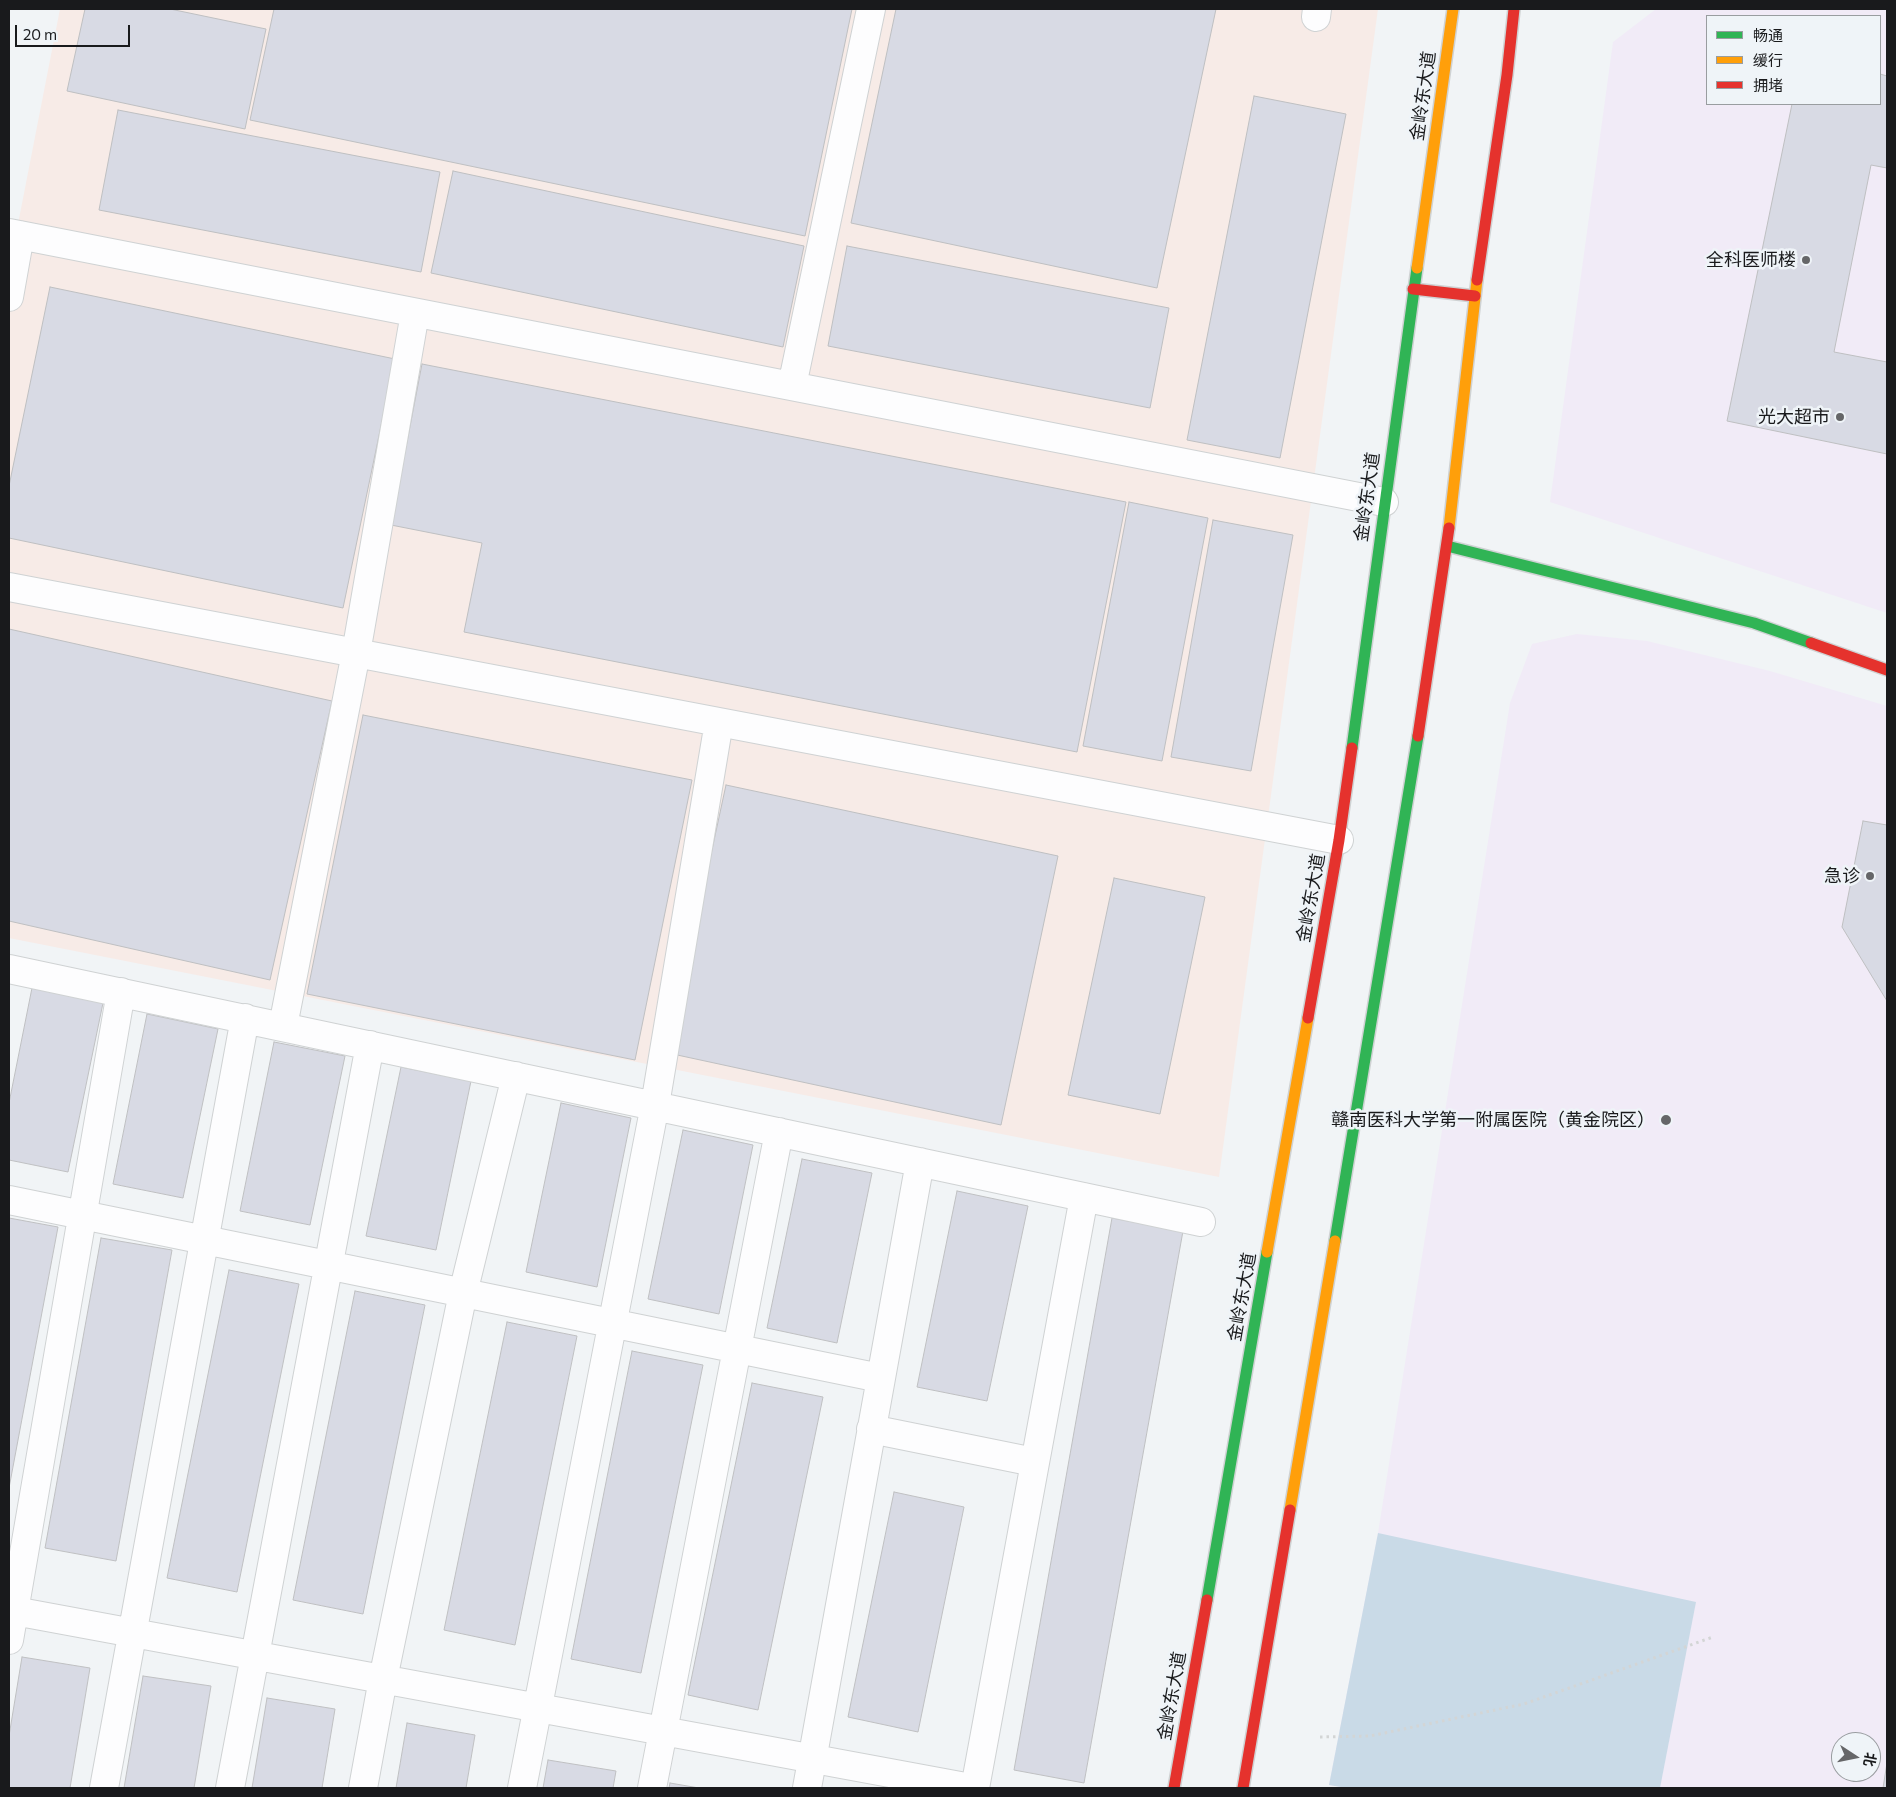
<!DOCTYPE html>
<meta charset="utf-8">
<style>
body{margin:0}
#map{position:relative;width:1896px;height:1797px;overflow:hidden;background:#f1f4f6;font-family:Commissioner,"Noto Sans SC",sans-serif}
canvas{display:block}
.frame{position:absolute;inset:0;border:10px solid #191a1c;pointer-events:none}
.legend{position:absolute;left:1706px;top:15px;width:175px;height:90px;box-sizing:border-box;background:#eff4f8;border:1px solid #999da0;margin:0;padding:6px 9px;list-style:none;font-size:15px;color:#191a1c}
.legend li{display:flex;align-items:center;gap:10px;height:25px}
.legend b{width:25px;border:1px solid #999da0}
.north{position:absolute;left:1831px;top:1732px;width:50px;height:50px;box-sizing:border-box;background:#eff4f8;border:1px solid #999da0;border-radius:50%;rotate:101deg;font-size:14px;font-weight:700;line-height:20px;text-align:center;color:#191a1c}
.north::after{content:'';display:block;margin:auto;width:18px;height:22px;background:#656668;clip-path:polygon(50% 0,100% 100%,50% 72%,0 100%)}
.scale{position:absolute;left:15px;top:25px;width:115px;height:22px;box-sizing:border-box;border:2px solid #191a1c;border-top:0;padding-left:6px;font-size:15px;line-height:18px;white-space:nowrap;color:#191a1c;-webkit-text-stroke:4px #eff4f8;paint-order:stroke}
</style>
<div id="map">
<canvas width="1896" height="1797"></canvas>
<div class="frame"></div>
<ul class="legend">
<li><b style="height:6px;background:#30b455"></b>畅通</li>
<li><b style="height:6px;background:#ff9f0a"></b>缓行</li>
<li><b style="height:6px;background:#e5322d"></b>拥堵</li>
</ul>
<div class="north">北</div>
<div class="scale">20 m</div>
</div>
<script>
const context = document.querySelector('canvas').getContext('2d');
context.lineJoin = 'round';
function fill(path, color) { context.fillStyle = color; context.fill(path, 'evenodd'); }
const toPath = rows => new Path2D(rows.map(r => 'M' + r).join(''));
function stroke(path, color, width, dash) { context.strokeStyle = color; context.lineWidth = width; context.lineCap = dash ? 'butt' : 'round'; context.setLineDash(dash || []); context.stroke(path); }
function label(font, color, halo, rows, align = 'center') {
  context.font = font + ' Commissioner,"Noto Sans SC",sans-serif'; context.lineWidth = 5; context.setLineDash([]); context.textBaseline = 'middle'; context.strokeStyle = halo; context.fillStyle = color; for (const [text, x, y, turn = 0] of rows) {
    context.save(); context.translate(x, y); context.rotate((+turn || 0) * Math.PI / 180); context.textAlign = isNaN(turn) ? turn : align; if (halo) context.strokeText(text, 0, 0); context.fillText(text, 0, 0); context.restore();
  }
}
fill(toPath([
 [60,9,1378,9,1219,1177,9,938,9,270]
]), '#f7ebe7');
fill(toPath([
 [1656,9,1887,9,1887,613,1550,502,1613,42],
 [1707,16,1880,16,1880,104,1707,104],
 [1577,634,1647,641,1770,671,1887,706,1887,1788,1347,1788,1329,1785,1378,1533,1510,703,1532,644],
 [1841,1742,1871,1742,1871,1772,1841,1772]
]), '#f1ebf7');
fill(toPath([
 [1378,1533,1696,1602,1660,1788,1347,1788,1329,1785]
]), '#c9dae7');
const building = toPath([
 [85,9,170,9,266,29,245,129,67,91,85,9],
 [274,9,852,9,805,236,250,120,274,9],
 [896,9,1216,9,1157,288,851,223,896,9],
 [1880,74,1887,76,1887,168,1871,165,1834,352,1887,362,1887,454,1727,421,1792,104,1880,104,1880,74],
 [1254,96,1346,114,1280,458,1187,440,1254,96],
 [118,110,440,172,421,272,99,210,118,110],
 [453,171,804,246,783,347,431,273,453,171],
 [847,246,1169,308,1150,408,828,346,847,246],
 [50,287,395,359,343,608,9,538,9,486,50,287],
 [422,364,1126,502,1077,752,464,632,482,543,391,525,422,364],
 [1129,502,1208,518,1162,761,1083,746,1129,502],
 [1213,520,1293,535,1251,771,1171,757,1213,520],
 [9,629,332,701,270,980,9,921,9,629],
 [363,715,692,780,635,1060,307,994,363,715],
 [726,785,1058,856,1001,1125,668,1053,726,785],
 [1863,821,1887,825,1887,1001,1842,927,1863,821],
 [1114,878,1205,897,1160,1114,1068,1095,1114,878],
 [32,988,103,1003,68,1172,9,1160,9,1103,32,988],
 [147,1014,218,1029,183,1198,113,1184,147,1014],
 [274,1042,345,1056,310,1225,240,1211,274,1042],
 [401,1067,471,1081,436,1250,366,1236,401,1067],
 [561,1103,631,1118,597,1287,526,1272,561,1103],
 [683,1130,753,1145,719,1314,648,1299,683,1130],
 [802,1159,872,1173,837,1343,767,1328,802,1159],
 [957,1191,1028,1206,987,1401,917,1387,957,1191],
 [9,1218,58,1227,9,1488,9,1218],
 [1112,1218,1183,1231,1084,1783,1014,1770,1112,1218],
 [101,1238,172,1250,116,1561,45,1548,101,1238],
 [229,1270,299,1284,237,1592,167,1578,229,1270],
 [355,1291,425,1305,363,1614,293,1600,355,1291],
 [507,1322,577,1336,515,1645,444,1630,507,1322],
 [632,1351,703,1365,641,1673,571,1659,632,1351],
 [752,1383,823,1397,758,1710,688,1695,752,1383],
 [894,1492,964,1507,918,1732,848,1717,894,1492],
 [22,1657,90,1668,70,1788,9,1788,9,1736,22,1657],
 [143,1676,211,1686,194,1788,124,1788,143,1676],
 [267,1698,335,1709,322,1788,252,1788,267,1698],
 [407,1723,475,1735,466,1788,396,1788,407,1723],
 [548,1760,616,1771,613,1788,543,1788,548,1760],
 [1887,1763,1887,1788,1883,1788,1887,1763],
 [670,1783,699,1788,669,1788,670,1783]
]);
fill(building, '#d8dae4');
stroke(building, '#bfc0c2', 1);
const street = toPath([
 [1316,17,1317,9],
 [9,233,1384,502],
 [9,297,20,235],
 [792,386,871,9],
 [9,587,1339,840],
 [9,969,1201,1222],
 [283,1026,356,653,415,313],
 [9,1200,880,1378],
 [871,1429,1034,1462],
 [9,1610,971,1788],
 [9,1640,121,992],
 [104,1788,245,1018],
 [230,1788,370,1045],
 [363,1788,383,1679,463,1293,516,1076],
 [522,1788,655,1105,719,722],
 [652,1788,779,1132],
 [807,1788,920,1162],
 [975,1788,1084,1197]
]);
const fast = toPath([
 [1447,546,1754,623,1811,643],
 [1352,748,1417,268],
 [1335,1241,1418,736],
 [1207,1600,1267,1252]
]);
const slow = toPath([
 [1417,268,1453,9],
 [1449,528,1477,280],
 [1267,1252,1308,1018],
 [1290,1510,1335,1241]
]);
const jam = toPath([
 [1477,280,1507,75,1514,9],
 [1413,289,1475,296],
 [1811,643,1887,670],
 [1418,736,1449,528],
 [1308,1018,1339,840,1352,748],
 [1174,1788,1207,1600],
 [1243,1788,1290,1510]
]);
stroke(street, '#cfd2d3', 30);
stroke(fast, '#cfd2d3', 14);
stroke(slow, '#cfd2d3', 14);
stroke(jam, '#cfd2d3', 14);
stroke(toPath([
 [1320,1737,1370,1736,1524,1704,1713,1637]
]), '#d3d5d5', 3, [2.5, 4]);
stroke(street, '#fdfdfe', 28);
stroke(fast, '#30b455', 11);
stroke(slow, '#ff9f0a', 11);
stroke(jam, '#e5322d', 11);
for (const [x, y, r, color] of [
 [1806,260,5,"#656668"],
 [1840,417,5,"#656668"],
 [1870,876,5,"#656668"],
 [1666,1120,6,"#656668"]
]) { const dot = new Path2D(); dot.arc(x, y, r, 0, 2 * Math.PI); context.fillStyle = color; context.fill(dot); stroke(dot, '#eff4f8', 2); }
label('18px', '#191a1c', '#eff4f8', [
 ["金岭东大道",1423,96,-82],
 ["金岭东大道",1367,497,-82],
 ["金岭东大道",1311,898,-80],
 ["金岭东大道",1242,1297,-80],
 ["金岭东大道",1172,1696,-80]
]);
label('18px', '#191a1c', '#eff4f8', [
 ["全科医师楼",1796,260],
 ["光大超市",1830,417],
 ["急诊",1860,876],
 ["赣南医科大学第一附属医院（黄金院区）",1655,1120]
], 'right');
</script>
